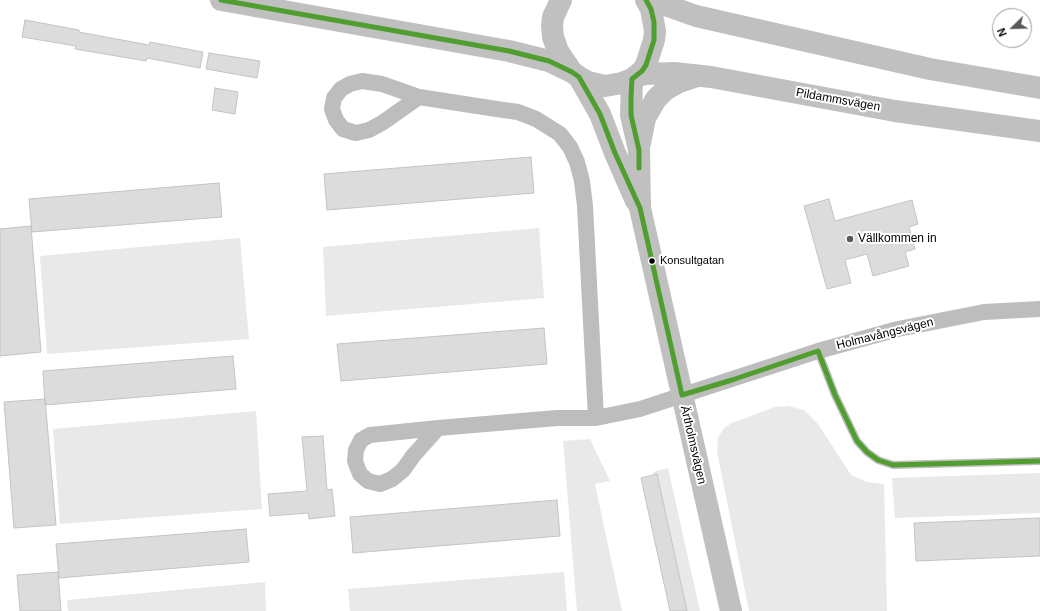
<!DOCTYPE html>
<meta charset="utf-8">
<style>
body{margin:0}
#map{position:relative;width:1040px;height:611px;overflow:hidden;background:#fff;font-family:Arial,sans-serif}
canvas{display:block}
.north{position:absolute;left:992px;top:8px;width:40px;height:40px;box-sizing:border-box;background:#fff;border:1px solid #999;border-radius:50%;rotate:247deg;font-size:11px;font-weight:700;line-height:16px;text-align:center;color:#000}
.north::after{content:'';display:block;margin:auto;width:14px;height:18px;background:#595959;clip-path:polygon(50% 0,100% 100%,50% 72%,0 100%)}
</style>
<div id="map">
<canvas width="1040" height="611"></canvas>
<div class="north">N</div>
</div>
<script>
const context = document.querySelector('canvas').getContext('2d');
context.lineJoin = 'round';
function fill(path, color) { context.fillStyle = color; context.fill(path, 'evenodd'); }
const toPath = rows => new Path2D(rows.map(r => 'M' + r).join(''));
function stroke(path, color, width, dash) { context.strokeStyle = color; context.lineWidth = width; context.lineCap = dash ? 'butt' : 'round'; context.setLineDash(dash || []); context.stroke(path); }
function label(font, color, halo, rows, align = 'center') {
  context.font = font + ' Arial,sans-serif'; context.lineWidth = 4; context.setLineDash([]); context.textBaseline = 'middle'; context.strokeStyle = halo; context.fillStyle = color; for (const [text, x, y, turn = 0] of rows) {
    context.save(); context.translate(x, y); context.rotate((+turn || 0) * Math.PI / 180); context.textAlign = isNaN(turn) ? turn : align; if (halo) context.strokeText(text, 0, 0); context.fillText(text, 0, 0); context.restore();
  }
}
fill(toPath([
 [539,228,544,298,326,316,323,247],
 [240,238,249,339,47,354,40,256],
 [788,406,804,410,818,424,851,475,867,482,884,484,887,611,749,611,717,452,718,438,724,428,732,423,775,407],
 [256,411,262,509,60,524,53,429],
 [590,439,610,481,595,484,622,611,577,611,563,441],
 [668,468,700,611,682,611,653,472],
 [1040,473,1040,513,895,518,892,478],
 [564,572,567,611,350,611,348,589],
 [265,582,266,611,68,611,67,600]
]), '#e9e9e9');
const building = toPath([
 [25,20,79,30,79,32,149,45,150,42,203,52,200,68,147,58,146,61,75,49,76,46,22,37,25,20],
 [209,53,260,61,257,78,206,69,209,53],
 [215,88,238,92,235,114,212,110,215,88],
 [531,157,534,193,327,210,324,174,531,157],
 [219,183,222,217,32,232,29,199,219,183],
 [829,199,835,221,912,200,918,224,909,227,915,249,905,252,909,266,873,276,867,254,845,260,851,283,827,289,804,206,829,199],
 [31,226,41,352,0,356,0,229,31,226],
 [544,328,547,364,341,381,337,344,544,328],
 [233,356,236,389,45,405,43,371,233,356],
 [45,399,56,525,14,528,4,402,45,399],
 [323,436,327,490,332,489,335,516,309,519,308,513,270,516,268,494,307,491,302,437,323,436],
 [657,474,687,611,670,611,641,478,657,474],
 [557,500,560,536,353,553,350,517,557,500],
 [1040,518,1040,556,916,561,914,523,1040,518],
 [246,529,249,562,59,578,56,544,246,529],
 [58,572,61,611,20,611,17,575,58,572]
]);
fill(building, '#dcdcdc');
stroke(building, '#c4c4c4', 1);
stroke(toPath([
 [818,351,835,395,857,441,867,452,878,460,893,465,1040,461]
]), '#bdbdbd', 8);
stroke(toPath([
 [419,97,382,84,362,81,350,84,341,89,334,98,332,109,336,120,343,129,356,133,369,130,382,123,419,97,503,110,518,112,536,119,560,134,570,147,577,162,582,181,585,206,596,418],
 [438,428,413,456,403,470,392,479,380,484,368,481,360,474,355,461,356,450,361,440,370,435,438,428,557,418,596,418,640,409,818,351,898,329,984,312,1040,309]
]), '#bdbdbd', 16);
stroke(toPath([
 [221,0,509,51,549,61,572,72],
 [561,0,553,17,552,26,553,37,558,51,572,72,579,77,588,82,605,86,622,83,632,79,642,71,646,65,654,40,655,31,651,9,646,0],
 [651,0,696,16,930,69,1040,88],
 [637,76,645,74,674,73,711,77,895,111,1040,131],
 [579,77,600,114,615,153,636,201],
 [632,79,631,115,639,150,640,208,731,611],
 [640,143,645,118,656,99,665,90,679,82,694,77]
]), '#c0c0c0', 22);
stroke(toPath([
 [221,0,509,51,549,61,572,72,579,77,600,114,615,153,640,208,682,395],
 [639,168,639,150,631,115,631,97,632,79,642,71,646,65,654,40,654,22,651,9,646,0],
 [818,351,835,395,857,441,867,452,878,460,893,465,1040,461],
 [682,395,732,380,818,351]
]), '#509e2f', 5);
for (const [x, y, r, color] of [
 [850,239,4,"#595959"],
 [652,261,3.5,"#000"]
]) { const dot = new Path2D(); dot.arc(x, y, r, 0, 2 * Math.PI); context.fillStyle = color; context.fill(dot); stroke(dot, '#fff', 1.5); }
label('11px', '#000', '#fff', [
 ["Konsultgatan",660,261]
], 'left');
label('12px', '#000', '#fff', [
 ["Pildammsvägen",838,100,10],
 ["Holmavångsvägen",885,334,-14],
 ["Ärtholmsvägen",693,445,77]
]);
label('12px', '#000', '#fff', [
 ["Vällkommen in",858,239]
], 'left');
</script>
